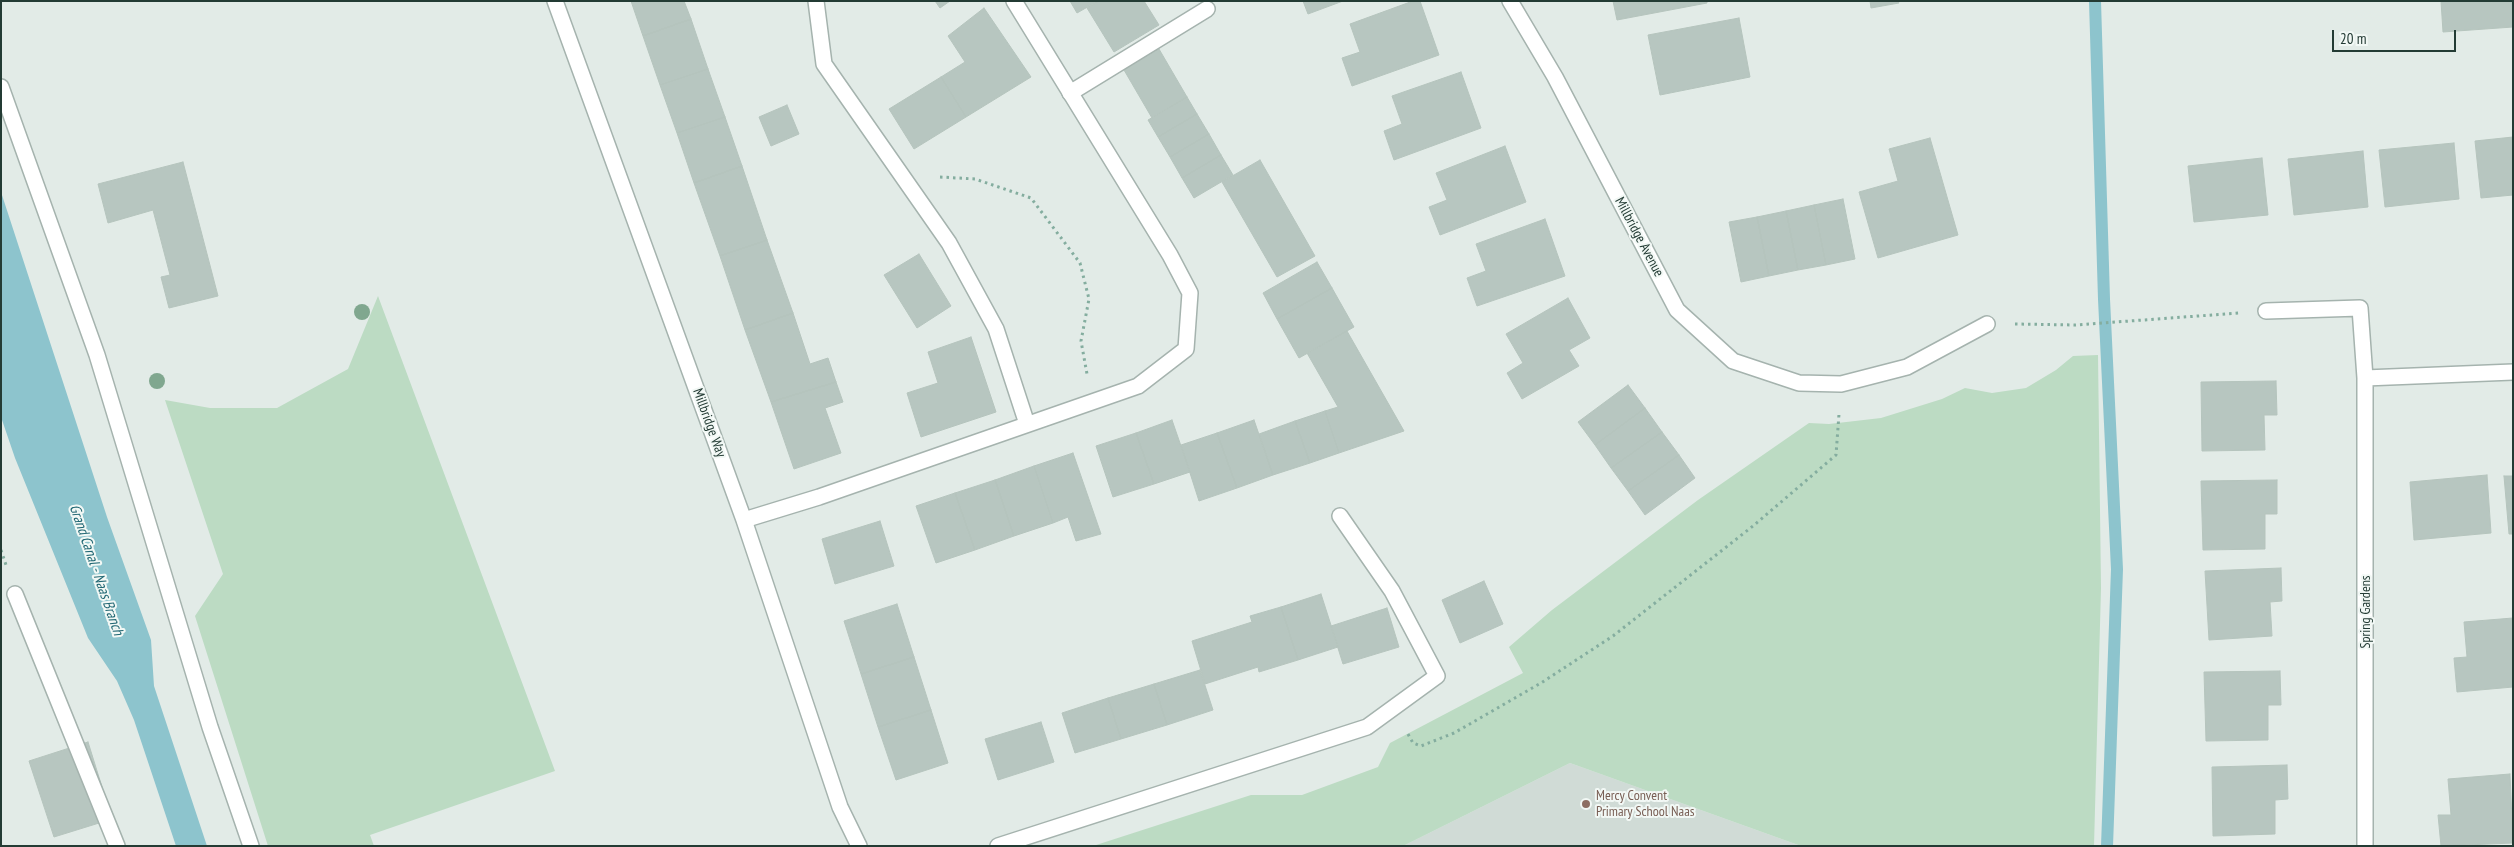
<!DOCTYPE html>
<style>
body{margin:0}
#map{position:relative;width:2514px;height:847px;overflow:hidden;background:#e2ebe7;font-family:"PT Sans Narrow",sans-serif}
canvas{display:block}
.frame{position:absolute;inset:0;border:2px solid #233b34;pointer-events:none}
.scale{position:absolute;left:2332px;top:30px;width:124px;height:22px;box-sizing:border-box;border:2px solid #233b34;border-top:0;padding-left:6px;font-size:15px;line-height:18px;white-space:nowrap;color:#233b34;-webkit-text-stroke:4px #f2f8f5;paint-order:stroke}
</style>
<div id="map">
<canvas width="2514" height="847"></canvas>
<div class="frame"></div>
<div class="scale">20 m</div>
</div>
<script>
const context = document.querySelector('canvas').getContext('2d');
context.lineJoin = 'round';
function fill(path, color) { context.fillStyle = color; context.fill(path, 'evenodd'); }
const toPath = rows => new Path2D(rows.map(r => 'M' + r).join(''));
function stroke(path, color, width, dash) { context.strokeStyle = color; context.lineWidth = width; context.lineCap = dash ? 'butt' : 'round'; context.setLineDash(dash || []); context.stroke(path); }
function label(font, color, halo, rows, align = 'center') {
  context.font = font + ' "PT Sans Narrow",sans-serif'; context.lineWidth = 4; context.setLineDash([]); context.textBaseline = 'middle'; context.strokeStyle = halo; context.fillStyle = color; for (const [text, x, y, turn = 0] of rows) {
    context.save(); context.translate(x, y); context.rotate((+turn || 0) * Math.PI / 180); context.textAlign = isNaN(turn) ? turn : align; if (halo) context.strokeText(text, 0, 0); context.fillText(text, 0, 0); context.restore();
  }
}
fill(toPath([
 [1570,763,1801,846,1403,846]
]), '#d0dbd6');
fill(toPath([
 [378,296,555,771,370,835,374,846,268,846,195,616,223,574,165,400,210,408,277,408,348,369],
 [2098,355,2101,588,2094,846,1801,846,1570,763,1403,846,1093,846,1251,795,1302,795,1378,767,1390,743,1523,673,1509,647,1552,610,1698,500,1809,423,1829,424,1881,418,1942,399,1965,388,1992,393,2026,388,2056,370,2073,356]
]), '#bcdbc3');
fill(toPath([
 [1,192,107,517,151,640,154,686,207,846,176,846,134,720,117,681,88,638,15,458,1,417]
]), '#8dc4cd');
stroke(toPath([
 [2095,1,2104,299,2117,569,2107,846]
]), '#8dc4cd', 12);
const building = toPath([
 [631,1,684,1,691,19,643,36,631,1],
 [935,1,950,1,940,8,935,1],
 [1070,1,1098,1,1077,13,1070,1],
 [1099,1,1144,1,1159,25,1114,52,1087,8,1099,1],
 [1303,1,1343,1,1308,14,1303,1],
 [1413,1,1420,1,1439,55,1352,86,1342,58,1360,52,1350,24,1413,1],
 [1613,1,1707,1,1707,3,1617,20,1613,1],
 [1870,1,1898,1,1899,3,1871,8,1870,1],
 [2441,1,2512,1,2513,27,2443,32,2441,1],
 [984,8,1031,77,966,117,941,77,965,62,948,36,984,8],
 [1739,18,1750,77,1660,95,1648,35,1739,18],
 [691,19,708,69,660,85,643,36,691,19],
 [1159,49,1187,97,1152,118,1124,70,1159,49],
 [708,69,725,117,677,133,660,85,708,69],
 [1461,72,1481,128,1394,160,1384,131,1402,124,1392,96,1461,72],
 [941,77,966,117,914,149,889,109,941,77],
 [1187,97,1197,114,1158,137,1148,120,1187,97],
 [787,105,799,134,771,146,759,117,787,105],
 [1197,114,1209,134,1170,157,1158,137,1197,114],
 [725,117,742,166,694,183,677,133,725,117],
 [1209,134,1221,155,1182,178,1170,157,1209,134],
 [2513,137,2513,195,2481,198,2475,141,2513,137],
 [1930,138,1958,235,1878,258,1859,192,1898,181,1889,149,1930,138],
 [2454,143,2459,199,2385,207,2379,150,2454,143],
 [1505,146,1526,202,1440,235,1429,207,1447,200,1436,173,1505,146],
 [2363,151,2368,207,2294,215,2288,159,2363,151],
 [1221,155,1233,175,1194,198,1182,178,1221,155],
 [2262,158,2268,215,2194,222,2188,166,2262,158],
 [1260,160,1315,256,1277,277,1222,182,1260,160],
 [183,162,218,296,169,308,161,277,170,275,153,210,108,223,98,184,183,162],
 [742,166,767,240,720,256,694,183,742,166],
 [1843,199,1855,259,1826,265,1814,205,1843,199],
 [1814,205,1826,265,1798,270,1786,211,1814,205],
 [1786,211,1798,270,1769,276,1757,217,1786,211],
 [1757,217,1769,276,1741,282,1729,222,1757,217],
 [1545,219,1565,276,1477,306,1467,278,1486,271,1476,244,1545,219],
 [767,240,793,313,745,330,720,256,767,240],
 [919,254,951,306,917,328,884,275,919,254],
 [1317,262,1332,288,1277,319,1263,293,1317,262],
 [1332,288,1354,327,1299,358,1277,319,1332,288],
 [1568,298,1590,338,1569,350,1579,366,1522,399,1507,373,1523,363,1506,334,1568,298],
 [793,313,810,364,828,358,836,382,771,402,745,330,793,313],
 [1347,331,1404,431,1339,453,1325,411,1338,407,1307,353,1347,331],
 [971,337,996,412,921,437,907,393,938,383,928,352,971,337],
 [2276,381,2277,415,2264,415,2265,450,2202,451,2201,382,2276,381],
 [836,382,843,402,825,408,841,453,794,469,771,402,836,382],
 [1628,385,1645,408,1595,445,1578,422,1628,385],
 [1645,408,1662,432,1611,468,1595,445,1645,408],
 [1325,411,1339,453,1310,463,1295,421,1325,411],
 [1172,420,1190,472,1154,484,1136,433,1172,420],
 [1254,420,1273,475,1237,488,1217,433,1254,420],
 [1295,421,1310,463,1273,475,1259,434,1295,421],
 [1662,432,1679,455,1628,491,1611,468,1662,432],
 [1136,433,1154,484,1113,497,1096,446,1136,433],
 [1217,433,1237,488,1199,501,1181,445,1217,433],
 [1073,453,1101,534,1076,541,1068,517,1053,523,1034,466,1073,453],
 [1679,455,1695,478,1645,515,1628,491,1679,455],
 [1034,466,1053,523,1014,536,995,480,1034,466],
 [2487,475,2491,533,2414,540,2410,482,2487,475],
 [2504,476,2513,476,2513,534,2509,534,2504,476],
 [995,480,1014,536,975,550,955,493,995,480],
 [2277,480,2277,514,2265,514,2265,549,2203,550,2201,481,2277,480],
 [955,493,975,550,936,563,916,506,955,493],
 [880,521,894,566,835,584,822,539,880,521],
 [2281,568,2282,601,2270,602,2272,636,2209,640,2205,571,2281,568],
 [1484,581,1503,624,1460,643,1442,600,1484,581],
 [1321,594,1338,647,1298,660,1281,607,1321,594],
 [897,604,914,657,861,674,844,621,897,604],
 [1281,607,1298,660,1259,672,1258,667,1205,684,1192,641,1252,622,1250,616,1281,607],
 [1387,608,1399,647,1343,664,1331,626,1387,608],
 [2513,618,2513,687,2457,692,2454,658,2467,657,2464,622,2513,618],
 [914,657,931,710,878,727,861,674,914,657],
 [1200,670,1213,710,1167,725,1154,684,1200,670],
 [2280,671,2281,705,2268,705,2268,740,2206,741,2204,672,2280,671],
 [1154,684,1167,725,1121,739,1108,698,1154,684],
 [1108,698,1121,739,1075,753,1062,713,1108,698],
 [931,710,948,763,896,780,878,727,931,710],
 [1041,722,1054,762,998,780,985,739,1041,722],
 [88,742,112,819,54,837,29,761,88,742],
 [2287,765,2288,799,2275,800,2275,834,2213,836,2212,767,2287,765],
 [2510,774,2513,843,2441,846,2438,815,2451,815,2448,779,2510,774]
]);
fill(building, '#b7c6c0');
stroke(building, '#b5c4bd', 1);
const service = toPath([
 [1070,93,1207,9]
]);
const minor = toPath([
 [555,1,744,520,840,807,859,846],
 [816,1,824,64,949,243,996,329,1027,424],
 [1510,1,1555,77,1677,310,1733,361,1799,383,1841,384,1907,367,1987,324],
 [1,87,97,355,210,727,251,846],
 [2266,311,2360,308,2365,378],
 [744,520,819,497,1138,386,1186,349,1190,293,1170,255,1014,1],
 [15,594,117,846],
 [998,846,1367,727,1437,676,1392,591,1340,516],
 [2365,846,2365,378,2513,372]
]);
stroke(service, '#a5b3ae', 18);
stroke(minor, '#a5b3ae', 18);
stroke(toPath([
 [940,177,975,179,1031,198,1080,263,1089,299,1081,341,1087,374],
 [2015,324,2075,325,2239,313],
 [1,550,7,568],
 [1408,734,1413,743,1421,746,1454,733,1541,683,1613,636,1753,526,1836,455,1839,414]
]), '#84ad9f', 3, [2.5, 4]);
stroke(service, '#fff', 15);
stroke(minor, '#fff', 15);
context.fillStyle = '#80a78f';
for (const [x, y] of [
 [362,312],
 [157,381]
]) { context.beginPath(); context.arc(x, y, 8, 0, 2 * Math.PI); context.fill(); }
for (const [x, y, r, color] of [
 [1586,804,5,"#8d6e63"]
]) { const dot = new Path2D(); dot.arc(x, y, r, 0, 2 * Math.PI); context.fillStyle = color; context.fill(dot); stroke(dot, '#f2f8f5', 2); }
label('14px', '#233b34', '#f2f8f5', [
 ["Millbridge Avenue",1639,237,62],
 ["Millbridge Way",709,423,70],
 ["Spring Gardens",2366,612,-90]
]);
label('14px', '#785e54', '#f2f8f5', [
 ["Mercy Convent",1596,796],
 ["Primary School Naas",1596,812]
], 'left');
label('italic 15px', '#216773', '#f2f8f5', [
 ["Grand Canal - Naas Branch",96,570,71]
]);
</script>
